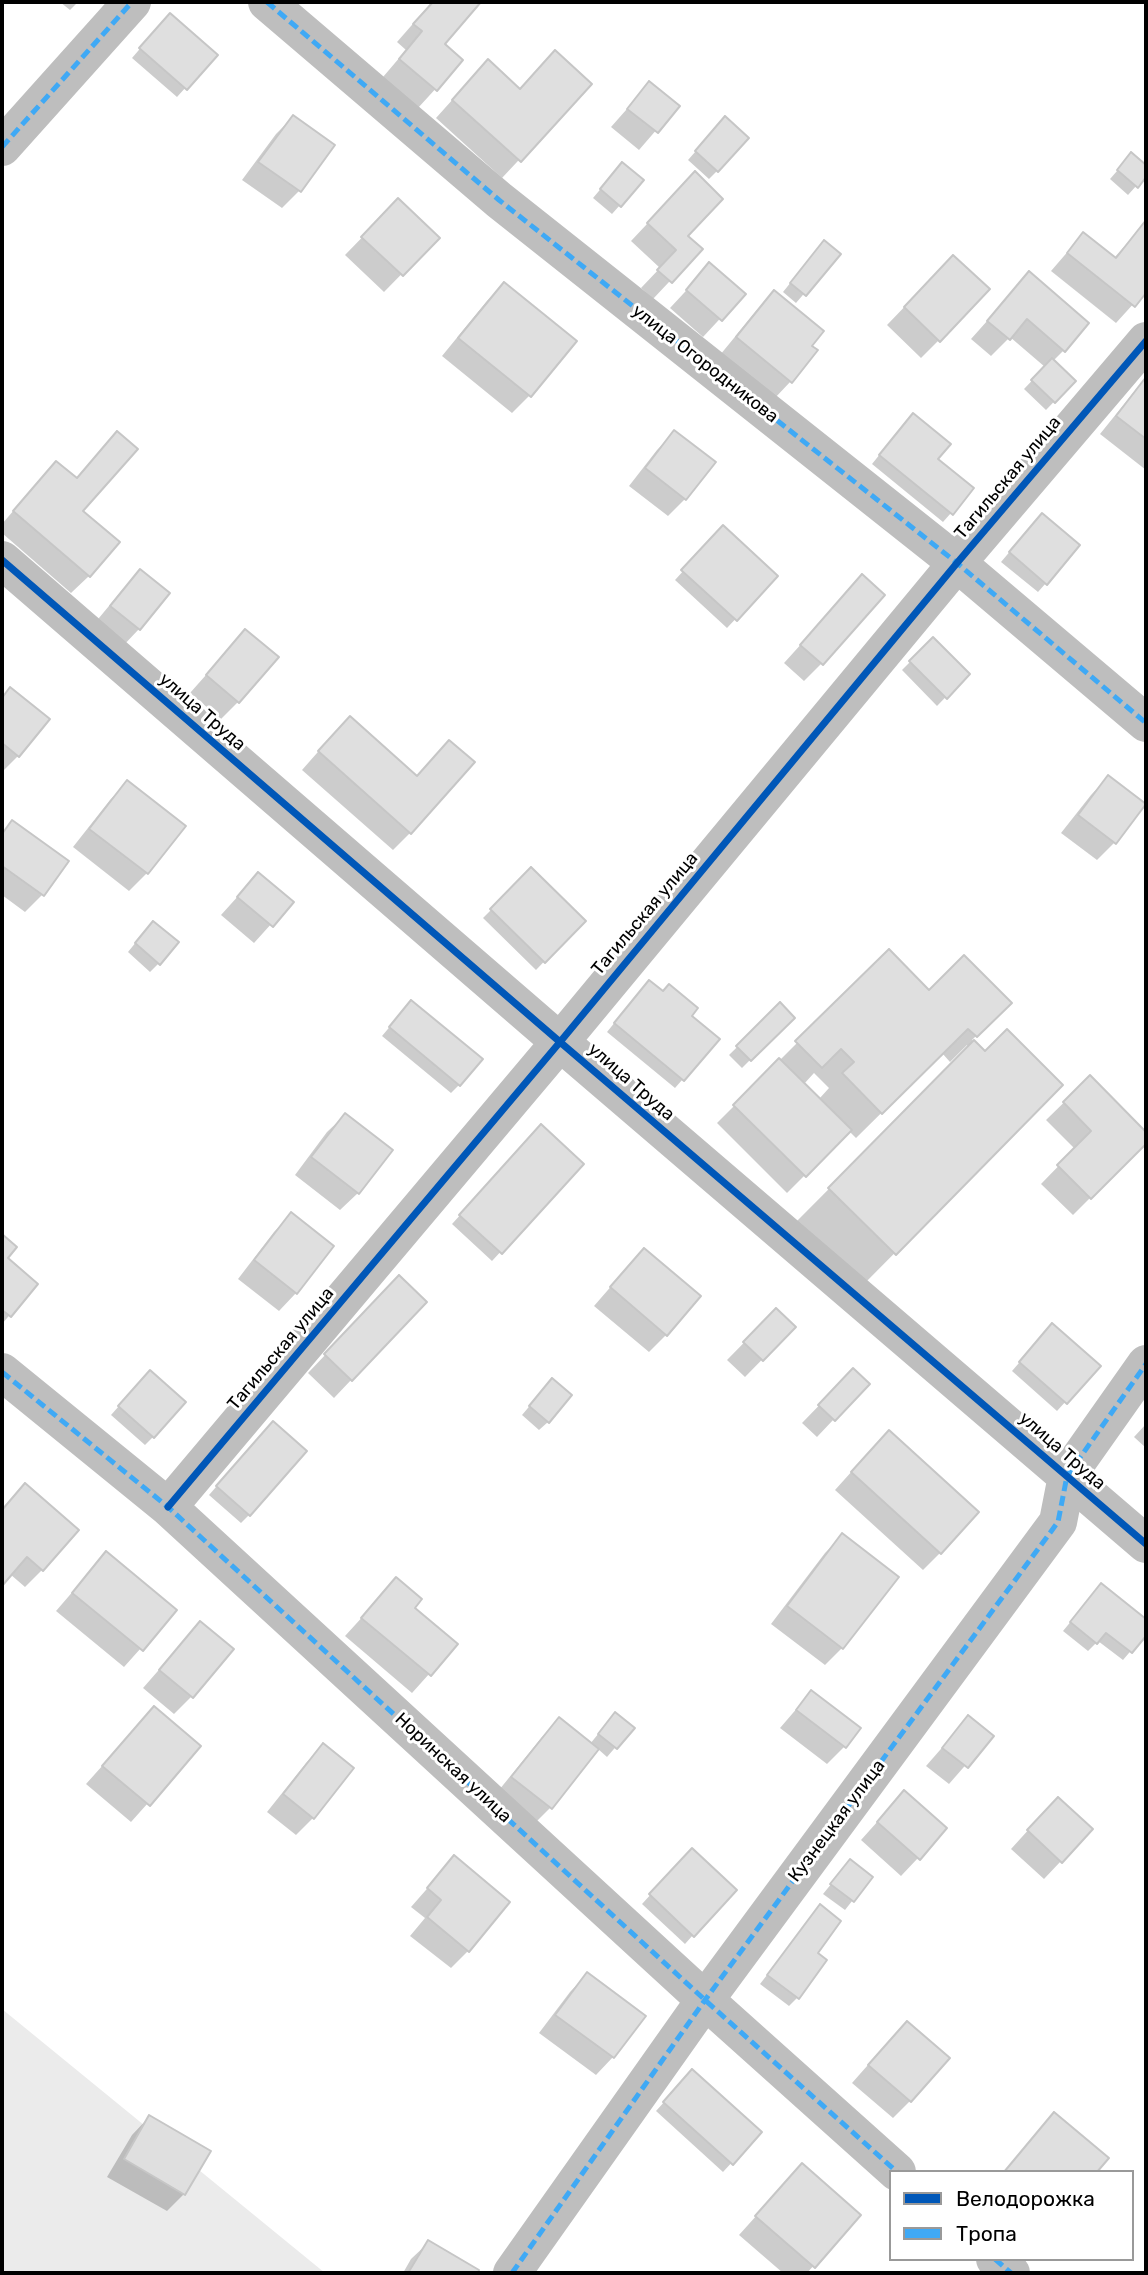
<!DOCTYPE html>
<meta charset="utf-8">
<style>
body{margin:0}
#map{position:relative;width:1148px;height:2275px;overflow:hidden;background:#fff;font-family:Rubik,sans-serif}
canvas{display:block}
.frame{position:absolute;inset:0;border:4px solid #000;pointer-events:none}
.legend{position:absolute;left:889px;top:2170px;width:245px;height:91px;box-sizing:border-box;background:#fff;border:2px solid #999;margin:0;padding:9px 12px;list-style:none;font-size:21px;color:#000}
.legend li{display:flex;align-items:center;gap:14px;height:35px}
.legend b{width:35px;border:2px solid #999}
</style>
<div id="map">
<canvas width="1148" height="2275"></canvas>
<div class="frame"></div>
<ul class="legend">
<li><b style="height:9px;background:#0057b8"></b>Велодорожка</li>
<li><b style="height:9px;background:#3fa9f5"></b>Тропа</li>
</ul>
</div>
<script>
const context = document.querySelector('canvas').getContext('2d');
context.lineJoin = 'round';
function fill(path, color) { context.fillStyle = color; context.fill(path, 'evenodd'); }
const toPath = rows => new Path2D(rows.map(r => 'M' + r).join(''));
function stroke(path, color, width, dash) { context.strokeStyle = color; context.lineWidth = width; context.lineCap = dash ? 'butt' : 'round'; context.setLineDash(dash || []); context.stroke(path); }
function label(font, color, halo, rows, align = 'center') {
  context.font = font + ' Rubik,sans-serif'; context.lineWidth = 6; context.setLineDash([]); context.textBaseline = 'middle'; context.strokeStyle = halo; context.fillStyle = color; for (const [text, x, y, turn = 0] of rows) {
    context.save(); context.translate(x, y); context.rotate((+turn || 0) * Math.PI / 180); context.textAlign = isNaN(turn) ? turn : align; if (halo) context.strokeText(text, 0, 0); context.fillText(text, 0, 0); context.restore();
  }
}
fill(toPath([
 [2,2009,325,2273,2,2273]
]), '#ebebeb');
fill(toPath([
 [60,2,78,2,70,10],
 [432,2,479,2,442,44,461,61,418,108,383,77,406,50,397,42],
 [162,23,215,55,177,97,132,58],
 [471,79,520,90,590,84,502,178,436,118],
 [649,84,677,106,639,150,611,127],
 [293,117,332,146,299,191,282,208,242,180,276,134],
 [717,127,717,171,709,179,688,160],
 [1131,155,1146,167,1146,175,1128,195,1110,179],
 [614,173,620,205,612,214,593,198],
 [678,191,686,236,700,249,653,299,641,288,660,268,631,241],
 [381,218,437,238,384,292,345,255],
 [1146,222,1146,290,1116,323,1051,271,1083,234,1114,258],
 [816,251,838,254,796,303,783,292],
 [710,265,743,294,703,337,670,308],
 [936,274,939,340,921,358,887,325],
 [1029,274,1064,350,1053,361,1074,381,1046,410,1024,389,1045,367,1010,337,991,356,971,339],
 [504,284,574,341,529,396,512,413,442,356,487,301],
 [774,292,810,346,791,381,774,399,720,355,757,310],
 [1146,377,1146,470,1100,434],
 [905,423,936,460,951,513,943,522,872,464],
 [675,432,685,499,668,516,629,486,657,450],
 [100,451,81,512,89,576,71,593,2,533,2,524,39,481,75,480],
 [1034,523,1046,583,1038,592,1001,562],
 [715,536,776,576,727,628,675,580],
 [140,571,139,629,122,647,94,624,123,589],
 [862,577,821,664,804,681,784,663],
 [245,631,238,702,221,719,190,693],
 [933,639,968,674,937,706,902,670],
 [11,690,18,756,2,772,2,699],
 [332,736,410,833,393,850,302,770],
 [1108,777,1144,805,1114,843,1097,860,1061,833,1091,795],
 [127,782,183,826,147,873,129,891,73,847,110,800],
 [12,823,42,895,25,912,2,895,2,832],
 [531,870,583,921,536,970,483,918],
 [258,874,291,902,254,943,221,915],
 [145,931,159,963,150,972,128,952],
 [889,951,928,992,1009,1003,972,1040,985,1054,1061,1085,862,1286,796,1222,969,1048,967,1045,950,1062,942,1053,856,1138,849,1131,787,1193,717,1123],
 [814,1073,829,1088,819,1099,804,1084],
 [641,990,689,1016,718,1039,675,1088,607,1032],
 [780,1005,792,1018,742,1068,729,1055],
 [403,1011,459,1085,451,1093,382,1036],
 [1090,1077,1146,1134,1146,1142,1073,1215,1041,1184,1075,1149,1046,1120],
 [345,1115,358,1193,340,1210,295,1175,327,1132],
 [533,1135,582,1164,492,1261,452,1224],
 [291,1215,332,1247,296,1293,279,1311,238,1279,274,1232],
 [2,1236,14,1247,5,1258,36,1284,2,1324],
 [627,1268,666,1335,649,1352,594,1306],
 [382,1295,425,1302,334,1398,308,1373],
 [776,1310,794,1327,745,1377,727,1360],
 [1044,1334,1098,1366,1057,1411,1012,1371],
 [142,1380,153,1437,145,1445,111,1415],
 [836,1388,834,1419,817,1437,802,1423],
 [544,1389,548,1422,539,1430,522,1415],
 [1146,1424,1146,1448,1134,1437],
 [265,1431,249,1515,241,1523,209,1495],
 [871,1450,940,1553,923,1570,835,1490],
 [25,1485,42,1570,25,1587,10,1574,2,1583,2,1510],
 [842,1536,842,1648,825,1665,771,1624,825,1553],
 [106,1553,175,1610,124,1667,56,1611],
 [396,1580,413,1608,456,1644,412,1693,345,1636],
 [1101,1585,1146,1622,1146,1633,1123,1660,1098,1641,1088,1651,1063,1631],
 [200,1623,191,1697,174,1714,143,1688],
 [811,1692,844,1747,827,1764,780,1728],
 [154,1708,199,1746,131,1822,86,1784],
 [968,1718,991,1736,949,1784,926,1766],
 [559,1719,590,1744,607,1723,632,1728,607,1757,598,1749,550,1808,533,1825,495,1795,542,1737],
 [323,1746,313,1818,296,1835,267,1812,306,1763],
 [904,1792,918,1858,901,1876,861,1840],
 [1041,1816,1061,1861,1044,1879,1011,1849],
 [454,1858,508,1902,468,1951,451,1968,410,1936,425,1918,411,1907],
 [683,1859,693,1935,685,1944,642,1904],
 [850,1861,871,1877,845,1910,823,1894],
 [820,1907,815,1953,797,1998,789,2006,760,1984],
 [587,1974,613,2057,596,2075,539,2033,570,1992],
 [890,2040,910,2101,893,2118,852,2083],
 [684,2080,760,2132,723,2172,656,2111],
 [149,2117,184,2194,167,2211,107,2177,132,2135],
 [802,2165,859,2215,807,2273,783,2273,739,2235],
 [429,2242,477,2271,476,2273,403,2273,411,2259]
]), '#0003');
const building = toPath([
 [433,2,481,2,445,44,463,60,437,91,399,59,422,31,413,24,433,2],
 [170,13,218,55,187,90,139,48,170,13],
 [555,50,592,84,521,162,452,100,488,59,520,89,555,50],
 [649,81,680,106,658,133,627,109,649,81],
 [293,115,335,145,301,192,258,162,293,115],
 [725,116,749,138,718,172,695,151,725,116],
 [1131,152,1146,165,1146,177,1138,188,1117,170,1131,152],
 [622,162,644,180,621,207,600,189,622,162],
 [695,171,723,199,688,236,703,249,672,283,657,270,676,250,647,223,695,171],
 [398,198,440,238,403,276,361,237,398,198],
 [1146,220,1146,293,1135,307,1067,253,1083,232,1116,258,1146,220],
 [824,240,841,254,806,296,790,283,824,240],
 [953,255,990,289,940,342,904,307,953,255],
 [709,262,746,294,722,321,686,290,709,262],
 [1029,271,1089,323,1065,352,1027,319,1010,340,987,321,1029,271],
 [504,282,577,341,531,397,458,338,504,282],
 [774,290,824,331,812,346,818,350,792,383,736,337,774,290],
 [1052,358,1076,381,1055,403,1031,380,1052,358],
 [1146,377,1146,439,1116,416,1146,377],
 [913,413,951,444,938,459,974,488,953,515,879,455,913,413],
 [674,430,716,462,686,500,645,468,674,430],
 [117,431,138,449,83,511,120,542,90,577,13,511,56,461,77,478,117,431],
 [1042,513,1080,545,1047,585,1009,552,1042,513],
 [723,525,778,576,737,621,681,570,723,525],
 [140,569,170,593,140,630,110,606,140,569],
 [862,574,885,595,823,665,800,645,862,574],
 [245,629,279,657,239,703,206,675,245,629],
 [933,637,970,674,947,699,909,661,933,637],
 [10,687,50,719,19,757,2,743,2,698,10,687],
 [350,716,417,776,449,740,475,762,411,834,318,751,350,716],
 [1108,775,1146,804,1116,844,1078,815,1108,775],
 [127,780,186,826,148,874,89,829,127,780],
 [12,820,69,861,44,896,2,866,2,834,12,820],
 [531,867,586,921,545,963,490,909,531,867],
 [258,872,294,902,273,927,237,897,258,872],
 [153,921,179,942,160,965,135,943,153,921],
 [889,949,929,990,964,955,1012,1003,977,1037,968,1029,882,1114,842,1073,854,1062,841,1049,822,1068,795,1041,889,949],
 [649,980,663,991,669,984,698,1008,692,1016,720,1039,684,1081,614,1023,649,980],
 [411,1000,483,1059,460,1086,389,1027,411,1000],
 [780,1002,795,1018,751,1061,736,1046,780,1002],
 [1007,1029,1063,1085,896,1255,828,1188,974,1040,985,1051,1007,1029],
 [779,1058,852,1130,806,1177,733,1105,779,1058],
 [1090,1075,1146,1132,1146,1144,1091,1199,1057,1165,1091,1131,1063,1102,1090,1075],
 [345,1113,393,1150,359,1194,311,1157,345,1113],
 [541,1124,584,1164,502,1254,459,1215,541,1124],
 [291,1212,334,1246,297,1294,254,1260,291,1212],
 [2,1234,17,1247,8,1258,38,1284,11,1317,2,1310,2,1234],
 [644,1248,701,1296,667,1336,610,1287,644,1248],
 [399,1275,427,1302,352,1381,324,1354,399,1275],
 [776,1308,796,1327,763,1361,743,1342,776,1308],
 [1052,1323,1101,1366,1067,1404,1019,1362,1052,1323],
 [853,1368,870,1384,835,1421,818,1405,853,1368],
 [150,1370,186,1402,154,1438,118,1406,150,1370],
 [552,1378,572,1395,549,1423,529,1406,552,1378],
 [273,1421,307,1451,250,1516,216,1486,273,1421],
 [889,1430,979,1512,941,1554,851,1472,889,1430],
 [25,1483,79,1530,43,1571,27,1557,2,1586,2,1510,25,1483],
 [842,1533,899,1577,843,1649,787,1606,842,1533],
 [106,1551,177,1610,143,1651,72,1593,106,1551],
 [396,1577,422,1599,415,1608,458,1644,431,1676,361,1618,396,1577],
 [1101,1583,1146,1619,1146,1636,1132,1653,1106,1633,1097,1644,1070,1622,1101,1583],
 [200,1621,234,1649,193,1698,159,1670,200,1621],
 [811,1690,861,1728,846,1748,796,1710,811,1690],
 [154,1706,201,1746,150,1806,102,1766,154,1706],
 [615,1712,635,1728,617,1749,598,1734,615,1712],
 [968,1715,994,1736,968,1768,942,1748,968,1715],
 [559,1717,599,1749,552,1809,511,1777,559,1717],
 [323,1743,354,1768,314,1819,283,1794,323,1743],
 [904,1790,947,1828,920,1860,877,1822,904,1790],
 [1058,1797,1093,1829,1062,1863,1027,1830,1058,1797],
 [692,1848,737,1890,694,1937,649,1894,692,1848],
 [454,1855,510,1902,469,1952,427,1917,441,1900,427,1888,454,1855],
 [850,1859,873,1877,854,1902,830,1884,850,1859],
 [820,1904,841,1921,818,1953,827,1960,799,1999,767,1975,820,1904],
 [587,1972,646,2016,614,2058,555,2015,587,1972],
 [907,2021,950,2058,911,2102,868,2065,907,2021],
 [692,2069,762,2132,733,2165,663,2102,692,2069],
 [1054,2112,1109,2158,1097,2172,1004,2172,1054,2112],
 [149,2115,211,2151,185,2195,124,2159,149,2115],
 [802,2163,861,2215,815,2268,755,2216,802,2163],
 [428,2240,479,2270,478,2273,408,2273,428,2240]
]);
fill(building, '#dfdfdf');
stroke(building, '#c6c6c6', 2);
stroke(toPath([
 [267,2,499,200,957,563,1146,723],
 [2,147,132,2],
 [2,560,560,1042,1146,1544],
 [2,1372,168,1507,705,2000,897,2172],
 [168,1507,560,1042,957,563,1146,341],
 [995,2259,1011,2273],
 [512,2273,705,2000,1058,1522,1067,1476,1146,1364]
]), '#bebebe', 38);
stroke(toPath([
 [267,2,499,200,957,563,1146,723],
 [2,147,132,2],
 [2,1372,168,1507,705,2000,897,2172],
 [995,2259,1011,2273],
 [512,2273,705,2000,1058,1522,1067,1476,1146,1364]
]), '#3fa9f5', 5, [10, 5]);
stroke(toPath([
 [2,560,560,1042,1146,1544],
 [168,1507,560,1042,957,563,1146,341]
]), '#0057b8', 7);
label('18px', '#000', '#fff', [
 ["улица Огородникова",705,364,38],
 ["Тагильская улица",1008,478,-50],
 ["улица Труда",202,712,41],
 ["Тагильская улица",645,914,-50],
 ["улица Труда",631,1082,41],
 ["Тагильская улица",281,1349,-50],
 ["улица Труда",1062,1451,41],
 ["Норинская улица",453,1768,43],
 ["Кузнецкая улица",837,1821,-53]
]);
</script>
